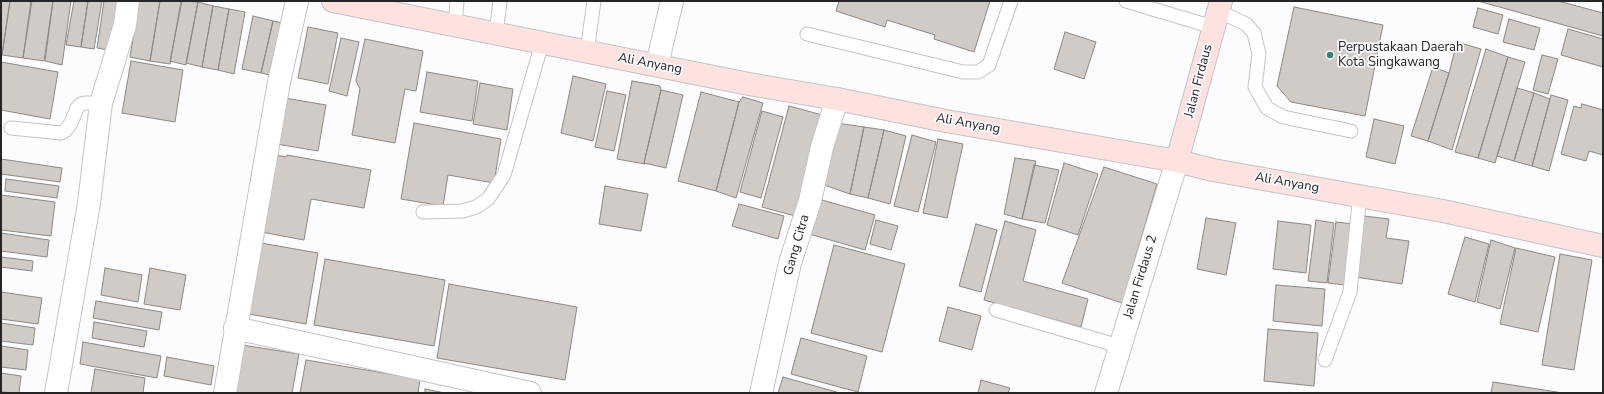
<!DOCTYPE html>
<style>
body{margin:0}
#map{position:relative;width:1604px;height:394px;overflow:hidden;background:#fcfbfe;font-family:"Nunito Sans",sans-serif}
canvas{display:block}
.frame{position:absolute;inset:0;border:2px solid #252427;pointer-events:none}
</style>
<div id="map">
<canvas width="1604" height="394"></canvas>
<div class="frame"></div>
</div>
<script>
const context = document.querySelector('canvas').getContext('2d');
context.lineJoin = 'round';
function fill(path, color) { context.fillStyle = color; context.fill(path, 'evenodd'); }
const toPath = rows => new Path2D(rows.map(r => 'M' + r).join(''));
function stroke(path, color, width, dash) { context.strokeStyle = color; context.lineWidth = width; context.lineCap = dash ? 'butt' : 'round'; context.setLineDash(dash || []); context.stroke(path); }
function label(font, color, halo, rows, align = 'center') {
  context.font = font + ' "Nunito Sans",sans-serif'; context.lineWidth = 3.5; context.setLineDash([]); context.textBaseline = 'middle'; context.strokeStyle = halo; context.fillStyle = color; for (const [text, x, y, turn = 0] of rows) {
    context.save(); context.translate(x, y); context.rotate((+turn || 0) * Math.PI / 180); context.textAlign = isNaN(turn) ? turn : align; if (halo) context.strokeText(text, 0, 0); context.fillText(text, 0, 0); context.restore();
  }
}
const building = toPath([
 [1,1,10,1,2,55,1,55,1,1],
 [10,1,31,1,23,58,2,55,10,1],
 [32,1,53,1,44,61,23,58,32,1],
 [53,1,71,1,62,65,45,61,53,1],
 [74,1,88,1,81,47,66,45,74,1],
 [88,1,102,1,94,49,81,47,88,1],
 [104,1,121,1,114,51,97,48,104,1],
 [139,1,160,1,150,61,130,57,139,1],
 [160,1,181,1,170,64,150,61,160,1],
 [182,1,198,2,186,65,170,61,182,1],
 [839,1,990,1,974,52,934,39,935,35,887,20,885,27,836,11,839,1],
 [1478,1,1558,1,1603,13,1603,36,1478,1],
 [198,2,213,6,202,67,186,63,198,2],
 [213,6,229,9,218,70,202,67,213,6],
 [1294,7,1383,25,1365,116,1291,102,1277,86,1294,7],
 [1478,8,1503,15,1498,34,1473,27,1478,8],
 [229,9,245,12,234,74,218,70,229,9],
 [253,16,273,21,261,73,242,69,253,16],
 [1509,19,1540,28,1534,50,1503,42,1509,19],
 [273,21,288,24,274,76,261,73,273,21],
 [308,27,338,33,328,84,298,78,308,27],
 [1568,29,1603,39,1603,67,1561,55,1568,29],
 [1065,32,1096,42,1084,79,1054,69,1065,32],
 [341,38,359,42,347,96,329,91,341,38],
 [365,39,423,51,416,91,405,89,395,143,352,135,360,89,356,81,365,39],
 [1457,42,1481,49,1452,150,1428,141,1449,73,1457,42],
 [1486,49,1508,57,1478,158,1455,152,1486,49],
 [1542,55,1558,59,1548,94,1533,90,1542,55],
 [1508,57,1525,62,1495,163,1478,158,1508,57],
 [131,61,183,70,175,122,122,113,131,61],
 [1,62,58,72,50,119,1,110,1,62],
 [1433,67,1449,73,1428,141,1411,136,1433,67],
 [427,72,478,81,472,121,420,112,427,72],
 [573,76,606,84,593,141,561,133,573,76],
 [632,81,660,86,661,90,644,163,645,164,617,159,632,81],
 [480,83,513,89,507,130,473,124,480,83],
 [1517,88,1534,93,1514,161,1497,156,1517,88],
 [661,90,683,95,666,168,644,163,661,90],
 [607,91,626,95,614,151,595,147,607,91],
 [701,92,739,102,716,191,678,181,701,92],
 [1534,93,1550,99,1532,166,1514,161,1534,93],
 [1551,95,1568,100,1549,171,1532,166,1551,95],
 [279,97,326,105,318,151,271,143,279,97],
 [743,97,763,103,736,198,716,191,739,102,743,97],
 [1582,104,1603,110,1603,155,1589,151,1586,161,1561,154,1574,106,1581,108,1582,104],
 [789,106,826,116,799,217,762,207,789,106],
 [762,111,783,117,761,198,740,192,762,111],
 [1374,119,1404,126,1395,164,1366,157,1374,119],
 [414,123,501,139,494,183,448,175,443,206,401,199,414,123],
 [837,123,864,127,850,194,824,185,837,123],
 [864,127,884,130,868,198,850,194,864,127],
 [884,130,906,136,890,204,868,198,884,130],
 [912,135,936,142,918,212,894,206,912,135],
 [938,139,963,144,947,218,923,213,938,139],
 [269,154,286,157,287,155,371,170,364,208,311,199,304,240,256,231,269,154],
 [1015,158,1036,161,1022,219,1004,214,1015,158],
 [1,159,62,168,60,182,1,174,1,159],
 [1064,163,1098,174,1078,235,1047,225,1064,163],
 [1034,165,1059,170,1045,223,1022,219,1034,165],
 [1104,167,1157,184,1122,303,1062,283,1104,167],
 [6,179,59,186,57,198,5,191,6,179],
 [605,186,648,194,641,231,599,224,605,186],
 [1,195,55,202,51,236,1,230,1,195],
 [815,198,875,215,865,250,806,233,815,198],
 [739,204,784,216,778,239,732,226,739,204],
 [1364,216,1389,219,1386,238,1409,241,1402,284,1355,277,1364,216],
 [1206,218,1236,223,1226,275,1197,269,1206,218],
 [876,220,898,226,891,250,870,244,876,220],
 [1316,220,1334,223,1327,283,1308,281,1316,220],
 [1005,221,1036,230,1023,281,1088,299,1081,327,984,300,1005,221],
 [1278,221,1311,225,1306,273,1273,269,1278,221],
 [1336,222,1354,224,1346,285,1328,283,1336,222],
 [976,224,997,230,981,292,959,286,976,224],
 [1,233,49,240,47,257,1,251,1,233],
 [1465,237,1489,244,1475,302,1448,294,1465,237],
 [1491,240,1515,248,1500,309,1477,302,1491,240],
 [255,242,318,253,306,324,243,313,255,242],
 [834,245,905,264,882,352,811,333,834,245],
 [1516,248,1555,257,1538,332,1500,324,1516,248],
 [1560,254,1592,260,1574,370,1542,365,1560,254],
 [1,257,33,261,32,271,1,267,1,257],
 [325,259,445,280,434,346,314,325,325,259],
 [105,268,142,275,138,302,101,295,105,268],
 [150,268,186,275,180,310,144,304,150,268],
 [449,284,577,307,565,380,437,358,449,284],
 [1276,285,1325,289,1322,326,1273,321,1276,285],
 [1,292,42,298,38,324,1,319,1,292],
 [96,301,162,312,159,330,93,318,96,301],
 [948,307,981,316,972,350,939,341,948,307],
 [94,322,147,331,144,347,92,338,94,322],
 [1,323,35,328,33,345,1,341,1,323],
 [1268,329,1318,333,1314,386,1264,381,1268,329],
 [801,338,867,356,858,392,791,374,801,338],
 [83,342,161,356,157,378,80,364,83,342],
 [236,344,299,354,292,393,228,393,236,344],
 [1,346,28,350,26,370,1,367,1,346],
 [167,357,214,366,211,385,164,376,167,357],
 [306,360,420,379,418,393,300,393,306,360],
 [95,369,145,378,143,393,91,393,95,369],
 [1,373,21,376,19,393,1,392,1,373],
 [783,377,840,393,778,393,783,377],
 [981,380,1010,388,1008,393,978,393,981,380],
 [1493,382,1563,393,1491,393,1493,382],
 [425,389,445,393,425,393,425,389]
]);
fill(building, '#d0cbc6');
stroke(building, '#8c8883', 1);
const lane = toPath([
 [1126,1,1213,27],
 [1218,11,1246,24,1254,33,1259,54,1255,87,1267,108,1283,117,1351,131],
 [455,25,457,1],
 [496,33,500,1],
 [807,34,963,72,978,72,989,65,1011,1],
 [587,52,594,1],
 [11,128,61,133,65,131,71,123,77,108,81,104,85,103,101,103],
 [423,212,463,211,476,207,488,199,504,175,542,43],
 [996,310,1119,346],
 [1325,360,1350,292,1359,204,1349,194]
]);
const street = toPath([
 [657,65,672,1],
 [235,328,530,393],
 [56,393,89,203,101,103,125,25,128,1],
 [225,393,279,82,297,1],
 [761,393,790,263,810,201,822,147,837,99],
 [1106,393,1177,161]
]);
const secondary = toPath([
 [333,1,749,84,837,99,946,121,1177,161,1213,170,1443,211,1603,246],
 [1177,161,1221,1]
]);
stroke(lane, '#c4c3c9', 15);
stroke(street, '#c4c3c9', 24);
stroke(secondary, '#c4c3c9', 24);
stroke(lane, '#fff', 13);
stroke(street, '#fff', 22);
stroke(secondary, '#fee2e0', 22);
for (const [x, y, r, color] of [
 [1330,55,4,"#3b8178"]
]) { const dot = new Path2D(); dot.arc(x, y, r, 0, 2 * Math.PI); context.fillStyle = color; context.fill(dot); stroke(dot, '#fcfbfe', 1.5); }
label('13px', '#252427', '#fcfbfe', [
 ["Perpustakaan Daerah",1338,48],
 ["Kota Singkawang",1338,63]
], 'left');
label('13px', '#252427', '#fcfbfe', [
 ["Ali Anyang",650,64,11],
 ["Jalan Firdaus",1199,81,-75],
 ["Ali Anyang",968,124,10],
 ["Ali Anyang",1287,183,10],
 ["Gang Citra",797,245,-74],
 ["Jalan Firdaus 2",1141,277,-73]
]);
</script>
